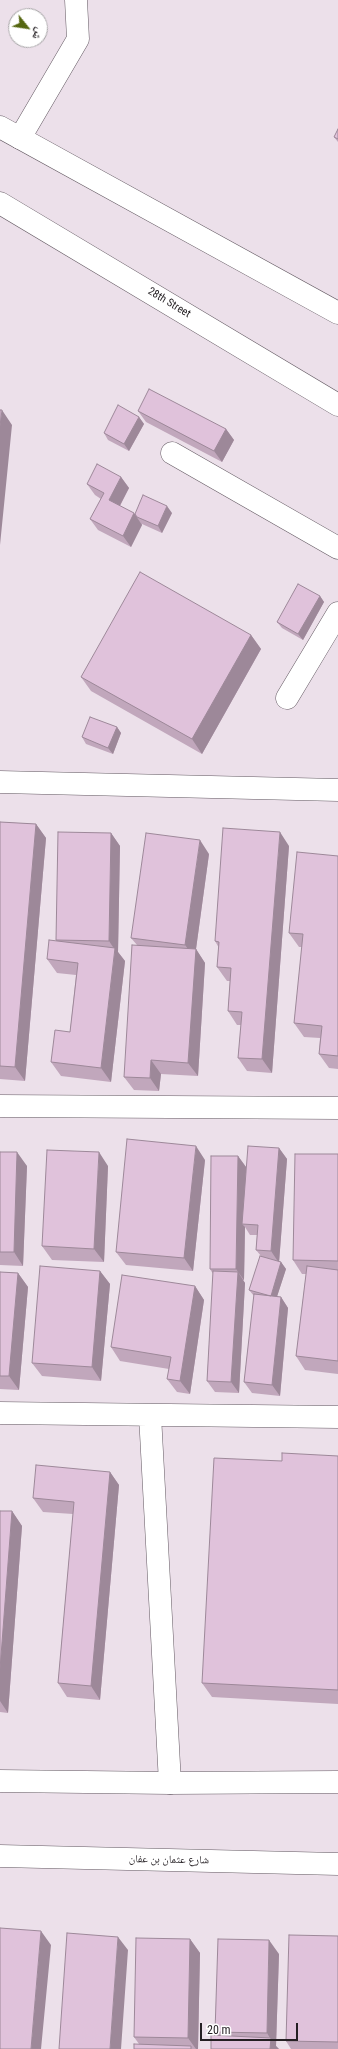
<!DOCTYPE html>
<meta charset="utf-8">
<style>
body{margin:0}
#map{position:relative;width:338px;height:2049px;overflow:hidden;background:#ece0ea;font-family:"Roboto Condensed","Noto Naskh Arabic",sans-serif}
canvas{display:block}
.north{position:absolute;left:8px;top:8px;width:40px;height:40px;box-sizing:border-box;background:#fff;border:1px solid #a7a5a7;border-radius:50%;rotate:120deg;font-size:11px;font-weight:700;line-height:16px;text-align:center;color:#241f23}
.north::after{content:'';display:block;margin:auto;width:14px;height:18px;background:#556610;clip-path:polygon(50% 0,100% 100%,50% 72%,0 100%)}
.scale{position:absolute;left:200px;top:2023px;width:98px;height:18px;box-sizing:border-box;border:2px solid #241f23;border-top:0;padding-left:5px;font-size:12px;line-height:14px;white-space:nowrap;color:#241f23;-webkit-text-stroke:3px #fff;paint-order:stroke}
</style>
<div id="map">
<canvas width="338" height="2049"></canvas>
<div class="north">ش</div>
<div class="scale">20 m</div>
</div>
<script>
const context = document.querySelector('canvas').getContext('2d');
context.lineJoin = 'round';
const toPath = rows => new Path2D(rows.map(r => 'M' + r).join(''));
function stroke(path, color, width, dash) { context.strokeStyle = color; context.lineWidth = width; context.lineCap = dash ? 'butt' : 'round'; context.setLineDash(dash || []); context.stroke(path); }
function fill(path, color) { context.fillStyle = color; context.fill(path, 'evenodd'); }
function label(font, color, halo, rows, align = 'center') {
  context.font = font + ' "Roboto Condensed","Noto Naskh Arabic",sans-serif'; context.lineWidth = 3; context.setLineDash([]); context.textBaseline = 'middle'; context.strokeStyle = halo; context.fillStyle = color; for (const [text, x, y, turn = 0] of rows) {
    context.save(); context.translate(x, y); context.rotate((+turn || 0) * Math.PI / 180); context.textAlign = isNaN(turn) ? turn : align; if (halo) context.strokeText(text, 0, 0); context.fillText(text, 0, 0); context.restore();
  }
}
const minor = toPath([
 [20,138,78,39,76,0],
 [172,453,338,548],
 [287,698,338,613],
 [0,782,338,790],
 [0,1106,338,1108],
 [0,1413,338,1417],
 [150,1415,170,1783]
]);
const major = toPath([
 [0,127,338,313],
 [0,203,338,405],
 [0,1781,170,1783,338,1782],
 [0,1856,338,1864]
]);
stroke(minor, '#635962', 23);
stroke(major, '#635962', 23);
stroke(minor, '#fff', 22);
stroke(major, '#fff', 22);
fill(toPath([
 [338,129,338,142,334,137],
 [138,411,226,429,234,440,222,462,146,422],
 [139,417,144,424,129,451,108,440,104,433],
 [121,477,129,488,120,506,135,514,172,513,162,533,142,524,142,525,131,547,98,530,90,519,101,499,95,495,87,484],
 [320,596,324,602,303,640,282,628,277,622],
 [251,635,261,649,202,754,91,691,81,677],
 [117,727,121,733,113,754,86,744,82,737],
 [0,822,36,824,46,838,25,1081,0,1079],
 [111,833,120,846,118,952,125,961,111,1082,61,1076,51,1062,70,1032,76,975,57,973,47,959,56,941,56,940],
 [289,846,272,1073,247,1071,238,1058,241,1025,237,1025,228,1011,230,981,227,981,217,967,219,948,215,941],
 [209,854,196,949,205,963,198,1076,161,1074,159,1091,134,1090,124,1077,137,945,131,938],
 [338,856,338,1069,329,1068,319,1054,320,1038,304,1037,294,1023,302,947,299,947,289,933],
 [279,1148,287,1159,279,1262,281,1262,286,1269,277,1296,281,1297,288,1308,280,1396,252,1393,244,1382,254,1296,249,1290,261,1256,256,1250,257,1235,250,1235,245,1227,244,1280,243,1280,245,1283,239,1393,215,1392,207,1381,213,1274,210,1269,238,1156,246,1167,246,1181],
 [0,1152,27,1166,23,1266,0,1265],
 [338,1154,338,1374,305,1370,296,1356,306,1274,302,1274,293,1260],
 [205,1160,193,1271,126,1265,116,1252],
 [108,1166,104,1262,52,1260,42,1246],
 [100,1271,110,1284,101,1381,42,1376,32,1363],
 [0,1272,18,1273,28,1287,19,1390,0,1389],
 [195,1286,204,1300,190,1394,177,1392,167,1379,169,1369,120,1361,111,1347],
 [338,1456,338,1704,212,1697,202,1683,282,1461],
 [110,1472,119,1485,100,1700,67,1697,58,1683,73,1514,43,1512,33,1498],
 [0,1511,12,1511,22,1526,8,1713,0,1712],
 [338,1936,338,2049,291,2049,286,2041],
 [190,1939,200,1953,198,2049,134,2049,139,2044,134,2037],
 [279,1954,276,2046,279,2049,270,2049,217,2035,215,2032]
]), '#c1a7bc');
fill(toPath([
 [2,410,12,425,0,545,0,426],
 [139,417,144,424,129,451,124,444],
 [226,429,234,440,222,462,214,451],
 [121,477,129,488,117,511,109,500],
 [167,506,172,513,162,533,158,526],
 [134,513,142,525,131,547,123,536],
 [320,596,324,602,303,640,298,634],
 [251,635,261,649,202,754,192,739],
 [117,727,121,733,113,754,108,748],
 [36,824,46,838,25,1081,15,1067],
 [280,832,289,846,272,1073,262,1059],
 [111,833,120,846,118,952,125,961,111,1082,101,1068,115,950,109,941],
 [200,840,209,854,196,949,205,963,198,1076,188,1063,195,958,185,945],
 [151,1060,161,1074,159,1091,150,1078],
 [196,1146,205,1160,193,1271,184,1258],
 [279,1148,287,1159,279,1263,271,1251],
 [17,1152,27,1166,23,1266,14,1252],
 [99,1152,108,1166,104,1262,94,1249],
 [238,1156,246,1167,245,1224,242,1224,245,1227,244,1280,236,1269],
 [281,1262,286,1269,275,1303,271,1296],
 [100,1271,110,1284,101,1381,92,1367],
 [238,1272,245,1283,239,1393,231,1382],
 [18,1273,28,1287,19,1390,9,1376],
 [195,1286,204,1300,190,1394,180,1381],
 [281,1297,288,1308,280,1396,272,1385],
 [110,1472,119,1485,100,1700,91,1686],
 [12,1511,22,1526,8,1713,0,1701,0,1669],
 [41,1931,51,1945,41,2049,31,2049],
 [118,1937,128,1950,121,2049,110,2049],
 [190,1939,200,1953,198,2049,196,2049,188,2038],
 [269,1940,279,1954,276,2046,279,2049,270,2049,270,2038,267,2033]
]), '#9d8899');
const building = toPath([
 [338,129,338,139,334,137,338,129],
 [149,389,226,429,214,451,138,411,149,389],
 [118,405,139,417,124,444,104,433,118,405],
 [0,410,2,410,0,426,0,410],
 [97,464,121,477,109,500,134,513,123,536,90,519,104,493,87,484,97,464],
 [143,495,167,506,158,526,137,517,135,514,143,495],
 [140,572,251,635,192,739,81,677,140,572],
 [298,584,320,596,298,634,277,622,298,584],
 [90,717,117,727,108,748,82,737,90,717],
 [0,822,36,824,15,1067,0,1066,0,822],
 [223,828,280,832,262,1059,238,1058,242,1012,228,1011,231,968,217,967,219,942,215,941,223,828],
 [58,832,111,833,109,941,56,940,58,832],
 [146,833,200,840,185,945,131,938,146,833],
 [297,852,338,856,338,1056,319,1054,322,1026,294,1023,303,934,289,933,297,852],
 [49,940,115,948,101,1068,51,1062,55,1030,70,1032,78,963,47,959,49,940],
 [132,945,196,949,188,1063,151,1060,150,1078,124,1077,132,945],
 [127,1139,196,1146,184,1258,116,1252,127,1139],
 [248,1146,279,1148,271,1251,256,1250,258,1225,242,1224,248,1146],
 [47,1150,99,1152,94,1249,42,1246,47,1150],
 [0,1152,17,1152,14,1252,0,1252,0,1152],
 [295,1154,338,1154,338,1261,293,1260,295,1154],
 [211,1156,238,1156,236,1269,210,1269,211,1156],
 [260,1256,281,1262,271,1296,267,1295,249,1290,260,1256],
 [40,1266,100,1271,92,1367,32,1363,40,1266],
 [307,1266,338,1270,338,1361,296,1356,307,1266],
 [213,1271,238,1272,231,1382,207,1381,213,1271],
 [0,1272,18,1273,9,1376,0,1376,0,1272],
 [122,1275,195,1286,180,1381,167,1379,171,1357,111,1347,122,1275],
 [254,1294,281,1297,272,1385,244,1382,254,1294],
 [282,1453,338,1456,338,1690,202,1683,214,1458,282,1461,282,1453],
 [36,1465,110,1472,91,1686,58,1683,74,1502,33,1498,36,1465],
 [0,1511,12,1511,0,1669,0,1511],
 [0,1928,41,1931,31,2049,0,2049,0,1928],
 [67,1933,118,1937,110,2049,59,2049,67,1933],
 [289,1935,338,1936,338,2042,286,2041,289,1935],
 [136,1938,190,1939,188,2038,134,2037,136,1938],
 [218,1939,269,1940,267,2033,215,2032,218,1939],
 [211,2035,271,2038,270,2049,211,2049,211,2035],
 [134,2044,191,2046,191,2049,134,2049,134,2044]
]);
fill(building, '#e0c2db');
stroke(building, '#9d8899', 1);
label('11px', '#241f23', '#fff', [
 ["28th Street",169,303,31],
 ["شارع عثمان بن عفان",169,1860,1]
]);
</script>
